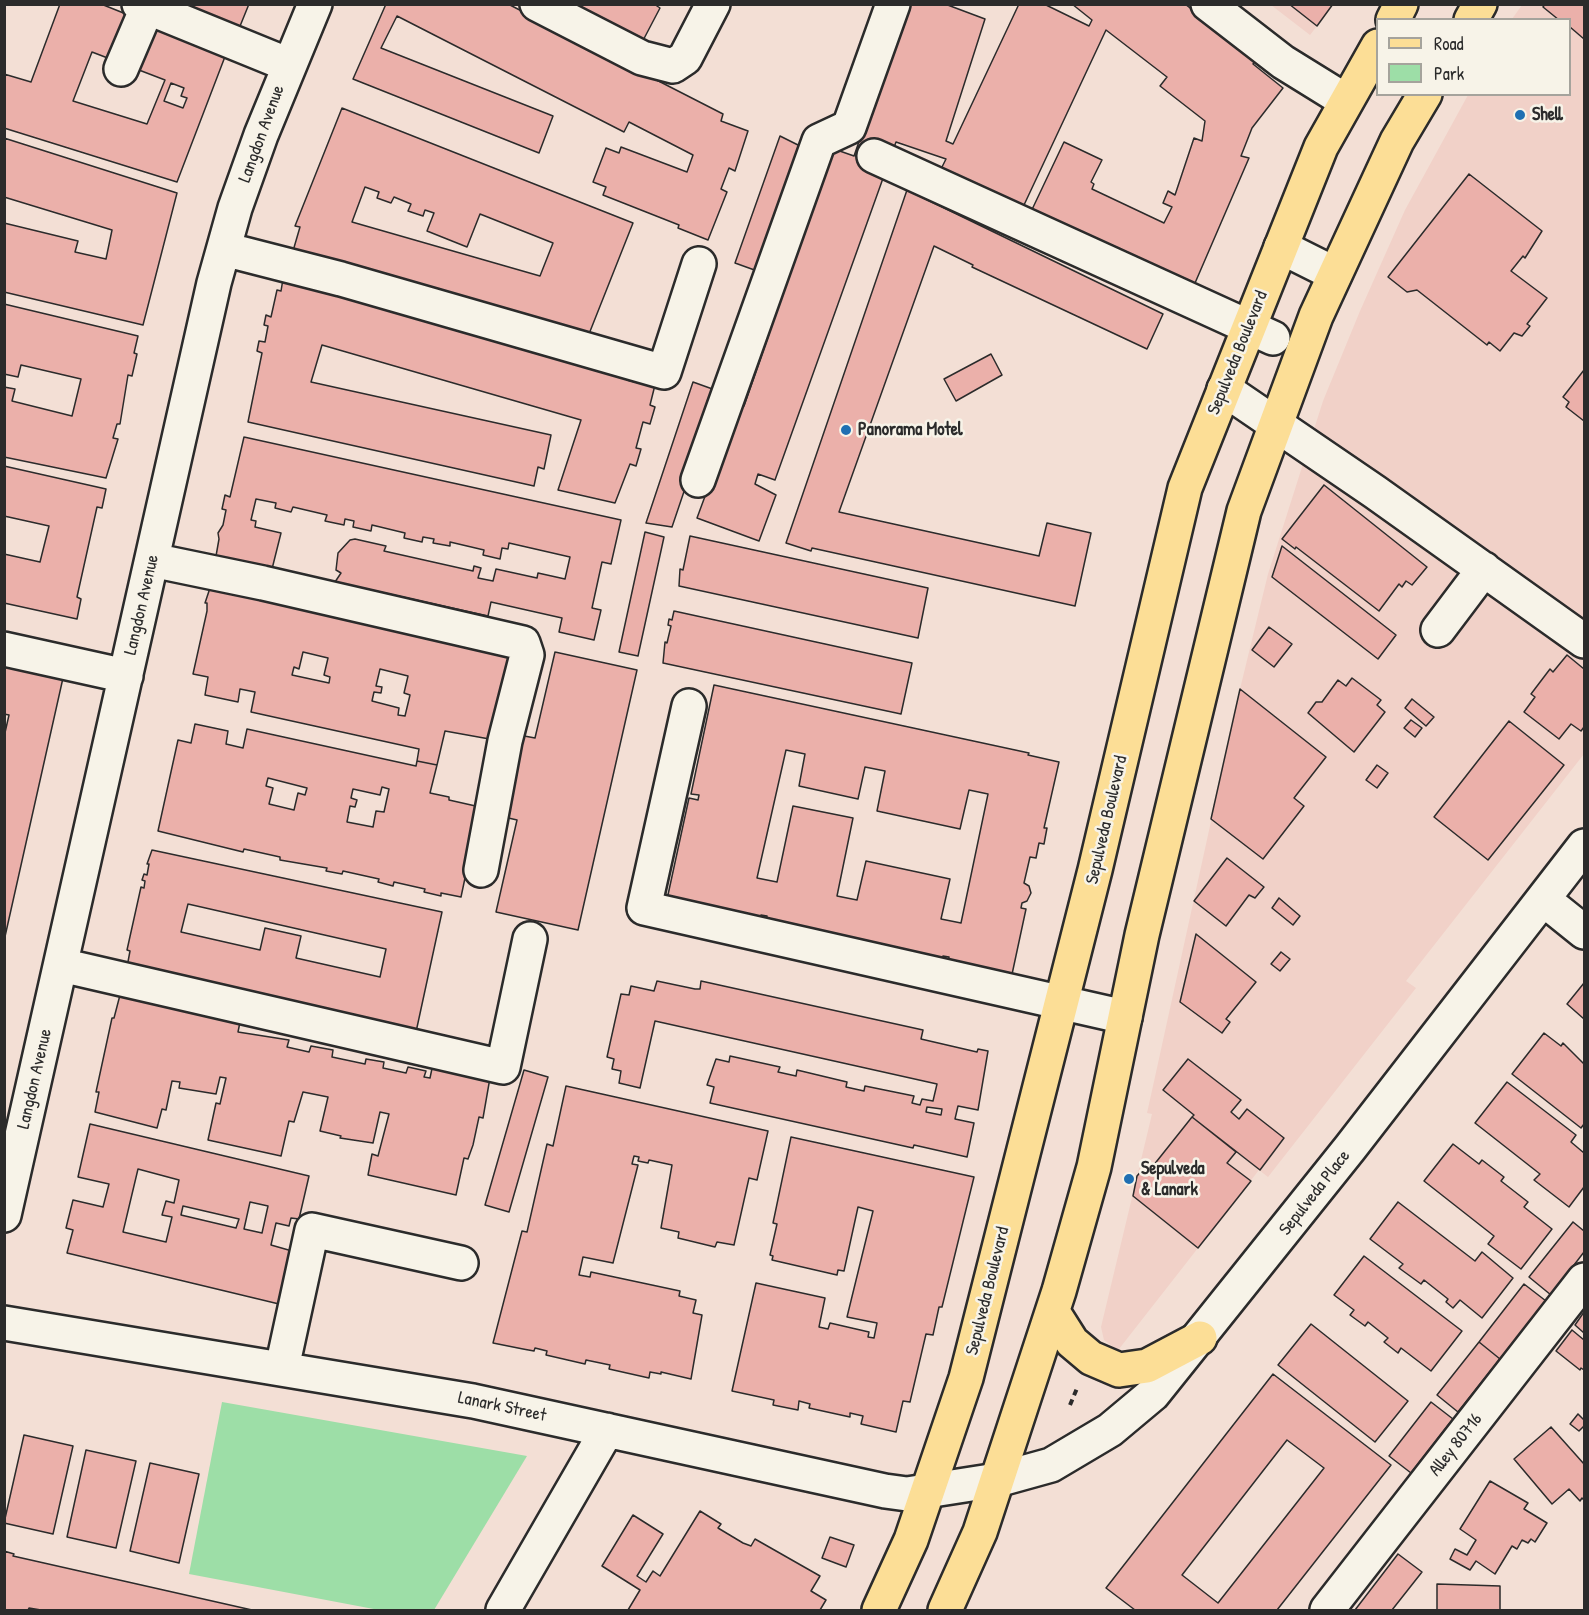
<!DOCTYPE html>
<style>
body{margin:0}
#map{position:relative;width:1589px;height:1615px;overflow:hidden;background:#f3dfd5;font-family:"Patrick Hand",sans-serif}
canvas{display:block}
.frame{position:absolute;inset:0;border:6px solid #2b2b2b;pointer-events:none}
.legend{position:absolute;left:1376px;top:18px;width:195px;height:78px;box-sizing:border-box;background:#f7f3e8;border:2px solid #a5a39c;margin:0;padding:8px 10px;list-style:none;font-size:18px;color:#2b2b2b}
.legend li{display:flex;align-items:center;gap:12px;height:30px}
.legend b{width:30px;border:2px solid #a5a39c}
</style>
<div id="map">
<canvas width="1589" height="1615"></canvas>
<div class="frame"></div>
<ul class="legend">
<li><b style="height:8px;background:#fcde96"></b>Road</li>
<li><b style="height:16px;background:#9ddea7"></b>Park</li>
</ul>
</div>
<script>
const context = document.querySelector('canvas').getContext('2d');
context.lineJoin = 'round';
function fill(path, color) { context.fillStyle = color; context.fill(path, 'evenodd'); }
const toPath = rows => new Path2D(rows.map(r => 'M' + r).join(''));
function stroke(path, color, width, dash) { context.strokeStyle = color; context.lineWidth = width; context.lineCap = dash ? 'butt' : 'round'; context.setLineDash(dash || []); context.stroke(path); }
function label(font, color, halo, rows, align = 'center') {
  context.font = font + ' "Patrick Hand",sans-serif'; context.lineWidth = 5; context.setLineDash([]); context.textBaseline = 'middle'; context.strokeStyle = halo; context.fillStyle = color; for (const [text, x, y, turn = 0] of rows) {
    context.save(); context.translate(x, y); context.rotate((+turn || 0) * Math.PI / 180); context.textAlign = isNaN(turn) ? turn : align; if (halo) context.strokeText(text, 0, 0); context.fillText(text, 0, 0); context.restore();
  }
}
fill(toPath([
 [1271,5,1333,5,1310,35],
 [1522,5,1584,5,1584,754,1406,981,1416,988,1268,1177,1259,1170,1119,1349,1116,1349,1104,1340,1101,1327,1152,1114,1147,1113,1153,1086,1240,689,1268,574,1323,401,1360,311,1405,210,1468,95,1570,94,1570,20,1512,19]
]), '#f1d1c8');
fill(toPath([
 [222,1402,527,1456,434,1610,379,1610,189,1574]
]), '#9ddea7');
const building = toPath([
 [60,4,101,4,226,54,177,182,4,128,4,74,31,82,60,4],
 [92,52,165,80,147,124,73,101,92,52],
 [171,83,184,88,181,96,187,98,183,108,164,101,171,83],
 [156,4,249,4,236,36,156,4],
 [386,4,508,4,723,114,721,121,748,131,735,171,729,168,721,189,727,192,708,240,678,228,679,225,603,195,606,187,593,182,606,148,619,153,621,147,687,172,693,155,629,122,624,132,397,16,381,48,553,116,539,153,353,79,386,4],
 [550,4,654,4,660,8,638,50,550,4],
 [911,4,945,4,985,19,946,141,953,144,1019,4,1044,4,1089,26,1092,20,1072,4,1185,4,1256,60,1253,64,1283,88,1252,128,1241,156,1249,158,1192,290,1028,218,1064,142,1102,160,1091,182,1094,184,1092,189,1164,223,1172,207,1163,203,1168,191,1175,195,1194,138,1202,141,1205,121,1160,86,1167,77,1106,30,1024,205,1021,204,1015,217,941,169,946,159,896,142,775,480,758,474,755,484,776,495,759,541,697,518,739,404,744,406,769,334,765,332,802,228,806,229,834,149,854,156,897,32,901,34,911,4],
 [1289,4,1333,4,1317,26,1289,4],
 [1545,4,1584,4,1584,39,1570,27,1570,20,1559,20,1543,7,1545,4],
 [342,108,633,223,587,339,293,251,300,227,295,226,342,108],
 [365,187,379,192,377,198,391,203,394,197,411,204,408,211,423,216,425,210,434,213,427,231,467,247,480,214,553,243,540,276,352,222,365,187],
 [780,136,804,148,760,272,735,263,780,136],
 [4,138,177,193,143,325,4,292,4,223,78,241,75,252,106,259,112,230,4,197,4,138],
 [1469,174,1542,231,1525,258,1523,256,1511,271,1547,298,1527,324,1530,326,1522,336,1514,333,1500,351,1489,342,1487,345,1417,290,1407,292,1388,277,1469,174],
 [907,190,1163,314,1147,349,972,267,973,265,934,246,839,512,1039,556,1047,523,1091,533,1075,606,812,548,811,551,786,543,907,190],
 [283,279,546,356,548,349,587,360,584,367,591,369,593,362,629,373,627,380,639,383,640,376,656,381,650,405,655,407,650,424,643,422,636,448,641,449,636,466,630,464,615,503,558,490,581,420,322,345,311,382,551,435,544,469,538,467,534,486,248,422,262,353,257,351,259,341,265,342,268,326,264,325,266,315,271,317,277,290,281,291,283,279],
 [4,304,138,336,134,353,137,354,132,376,128,375,120,424,117,424,113,438,118,439,106,478,4,457,4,387,15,389,12,401,72,416,81,379,21,365,18,377,4,374,4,304],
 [991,354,1002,375,956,401,944,379,991,354],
 [1584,370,1584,421,1566,407,1569,402,1563,397,1584,370],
 [693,382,718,391,672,527,646,523,693,382],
 [244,437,621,520,611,564,602,562,592,608,601,610,594,640,559,632,562,618,491,602,488,616,335,582,341,573,336,570,338,553,350,540,355,539,386,546,384,551,473,571,474,566,481,568,478,578,493,581,496,569,537,578,538,573,565,579,570,557,509,543,508,549,502,548,500,559,483,555,484,550,450,542,450,546,433,543,434,539,423,537,422,542,404,538,405,533,372,525,371,531,353,527,354,521,345,519,344,525,325,521,327,515,293,507,291,512,275,508,276,503,256,499,251,520,256,521,255,527,281,533,272,569,216,556,219,539,218,533,223,525,226,510,222,509,225,495,230,497,244,437],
 [4,466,106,489,102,508,97,507,77,597,81,599,77,619,4,603,4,554,40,562,49,526,4,516,4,466],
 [1324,485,1427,567,1412,585,1406,581,1402,587,1399,584,1379,611,1296,547,1295,549,1282,539,1324,485],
 [645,532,664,537,638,656,619,652,645,532],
 [690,536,928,588,918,638,679,586,680,569,683,570,690,536],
 [1282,546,1396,635,1378,659,1272,577,1282,546],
 [210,588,515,649,495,740,445,731,437,765,417,761,419,749,251,712,255,692,240,689,238,702,205,695,208,677,193,674,207,611,207,603,205,603,210,588],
 [303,652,328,658,324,675,330,677,329,683,292,675,294,667,299,669,303,652],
 [380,669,408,676,404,693,410,695,405,716,398,715,399,708,372,701,374,692,381,693,382,687,376,686,380,669],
 [674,611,912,663,901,714,663,663,665,642,667,643,671,626,668,625,669,619,672,620,674,611],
 [1269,627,1292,644,1274,667,1252,650,1269,627],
 [555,652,637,670,578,930,496,912,517,820,500,816,519,735,535,738,555,652],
 [1567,655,1584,669,1584,727,1581,731,1571,724,1559,739,1524,712,1535,697,1531,694,1550,669,1553,672,1567,655],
 [4,665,63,678,4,941,4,737,9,715,4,714,4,665],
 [1352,678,1381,700,1377,705,1385,712,1354,752,1308,713,1316,702,1322,702,1338,680,1346,686,1352,678],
 [714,685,1029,753,1028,755,1059,762,1044,828,1047,828,1044,844,1039,843,1036,858,1030,857,1024,883,1029,886,1031,893,1027,901,1022,903,1021,908,1026,909,1011,979,947,966,949,957,943,956,941,964,765,926,767,916,761,915,759,924,666,904,689,798,698,800,699,795,691,794,714,685],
 [786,750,805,754,799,786,858,799,865,767,885,771,877,811,960,829,969,790,988,794,961,923,941,919,950,879,866,861,857,900,837,896,853,818,793,806,777,882,757,878,786,750],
 [1240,689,1326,757,1294,798,1304,806,1263,859,1211,819,1240,689],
 [1412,699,1434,717,1426,726,1405,708,1412,699],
 [1411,720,1422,728,1415,737,1404,728,1411,720],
 [1509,721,1564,765,1488,860,1434,817,1509,721],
 [195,724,228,731,226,744,243,748,247,729,416,766,417,761,437,765,430,793,449,797,449,800,480,807,461,897,441,893,441,896,424,892,425,889,394,882,393,886,378,882,379,879,343,871,342,874,326,871,327,868,280,860,280,857,244,849,243,852,158,831,178,740,191,743,195,724],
 [268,778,307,788,305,795,298,793,294,810,269,804,273,788,266,786,268,778],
 [382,787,389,789,384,812,376,811,373,827,347,822,350,806,355,807,357,800,351,798,353,789,380,795,382,787],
 [1377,765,1388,773,1377,788,1366,780,1377,765],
 [152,850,442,912,416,1032,127,967,130,951,127,950,141,887,144,888,145,881,142,880,144,874,147,875,149,864,147,864,152,850],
 [188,904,386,949,380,977,296,958,301,936,265,928,260,950,181,932,188,904],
 [1227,858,1264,887,1255,898,1249,895,1226,926,1194,901,1227,858],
 [1279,898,1300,916,1293,925,1272,908,1279,898],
 [1196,934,1256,982,1226,1019,1230,1022,1222,1033,1180,1002,1196,934],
 [1281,952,1290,959,1280,971,1271,964,1281,952],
 [657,981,695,989,700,989,701,981,923,1030,921,1039,977,1052,978,1049,988,1051,978,1110,958,1106,955,1119,974,1123,967,1157,914,1145,913,1148,710,1103,714,1087,707,1085,716,1059,729,1062,730,1056,780,1067,778,1072,796,1076,797,1070,847,1082,846,1087,864,1091,865,1086,914,1096,912,1103,920,1105,922,1099,933,1101,937,1084,655,1021,640,1088,619,1083,621,1071,612,1069,614,1059,607,1057,621,994,629,995,631,986,654,991,657,981],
 [927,1107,942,1109,941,1115,926,1112,927,1107],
 [1584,983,1584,1019,1567,1004,1584,983],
 [120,995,240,1022,238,1032,289,1040,287,1047,309,1052,311,1046,333,1050,332,1057,365,1064,366,1059,384,1062,383,1068,406,1073,408,1067,426,1071,424,1077,430,1078,434,1059,491,1072,483,1118,479,1117,473,1145,468,1159,464,1158,456,1195,368,1175,372,1154,378,1156,389,1114,380,1112,373,1143,340,1138,341,1136,320,1131,328,1097,303,1092,294,1122,289,1121,281,1156,208,1140,216,1103,220,1104,226,1078,220,1077,216,1094,179,1088,180,1082,172,1081,166,1110,162,1109,157,1128,95,1112,99,1092,96,1092,112,1018,114,1018,120,995],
 [1544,1033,1561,1046,1563,1043,1584,1064,1584,1124,1581,1128,1512,1074,1544,1033],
 [1188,1059,1241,1100,1231,1112,1239,1119,1247,1109,1284,1138,1260,1170,1192,1117,1194,1115,1163,1090,1188,1059],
 [524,1070,548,1077,509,1212,485,1205,524,1070],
 [1507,1082,1576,1135,1571,1142,1584,1153,1584,1187,1569,1207,1534,1180,1540,1174,1475,1123,1507,1082],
 [566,1086,768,1131,757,1180,749,1178,734,1245,717,1242,715,1247,678,1238,679,1232,661,1228,672,1165,649,1160,648,1163,638,1161,639,1157,634,1156,632,1164,638,1165,613,1263,583,1257,579,1275,590,1277,591,1272,680,1291,679,1296,696,1300,693,1313,702,1315,691,1379,661,1372,661,1374,650,1372,649,1378,609,1369,610,1365,586,1360,585,1364,546,1355,547,1351,535,1348,534,1351,523,1349,493,1343,522,1231,527,1232,547,1144,553,1146,566,1086],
 [1192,1117,1236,1152,1227,1163,1251,1181,1198,1248,1133,1196,1137,1176,1144,1168,1149,1171,1192,1117],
 [90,1124,309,1176,299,1219,291,1218,289,1226,276,1223,271,1245,292,1251,279,1304,67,1253,73,1230,66,1228,73,1200,103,1207,109,1184,78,1177,90,1124],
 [138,1169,179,1180,174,1203,166,1201,162,1215,172,1217,166,1242,123,1232,138,1169],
 [250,1202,268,1206,262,1233,244,1229,250,1202],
 [183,1206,239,1219,236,1228,181,1215,183,1206],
 [791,1137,974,1177,942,1307,939,1307,933,1335,926,1334,910,1402,903,1401,896,1432,861,1424,863,1416,850,1413,850,1417,809,1408,810,1404,799,1401,798,1410,773,1405,774,1400,732,1391,756,1283,825,1298,819,1327,828,1329,830,1323,869,1332,868,1337,874,1338,877,1323,847,1317,873,1211,858,1207,844,1271,838,1270,837,1275,772,1260,773,1256,770,1255,777,1224,773,1223,791,1137],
 [1453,1144,1479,1164,1482,1160,1504,1177,1501,1181,1528,1202,1524,1207,1552,1229,1521,1269,1488,1244,1494,1236,1424,1181,1453,1144],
 [1398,1202,1475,1261,1482,1252,1513,1278,1482,1318,1460,1300,1453,1308,1446,1302,1448,1299,1424,1280,1421,1284,1399,1268,1403,1264,1370,1239,1398,1202],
 [1573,1222,1584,1231,1584,1252,1551,1295,1529,1277,1573,1222],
 [1364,1256,1462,1331,1431,1371,1401,1348,1398,1353,1384,1342,1388,1338,1368,1322,1365,1326,1350,1315,1354,1310,1334,1295,1364,1256],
 [1524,1284,1546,1301,1500,1359,1479,1342,1524,1284],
 [1584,1312,1584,1333,1575,1325,1584,1312],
 [1311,1324,1408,1401,1375,1442,1278,1365,1311,1324],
 [1572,1330,1584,1340,1584,1370,1581,1368,1580,1370,1556,1351,1572,1330],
 [1479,1342,1500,1359,1458,1412,1437,1395,1479,1342],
 [1273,1374,1391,1465,1277,1610,1135,1610,1106,1588,1273,1374],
 [1287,1440,1324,1468,1218,1603,1182,1575,1287,1440],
 [1431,1402,1453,1419,1411,1473,1389,1456,1431,1402],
 [1578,1414,1584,1420,1584,1426,1579,1431,1570,1424,1578,1414],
 [1551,1427,1584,1464,1584,1500,1582,1498,1580,1501,1569,1489,1552,1504,1514,1459,1551,1427],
 [24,1435,73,1446,53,1534,4,1523,24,1435],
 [86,1450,136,1461,116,1548,67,1537,86,1450],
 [150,1463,199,1474,179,1563,130,1551,150,1463],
 [1490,1481,1528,1503,1524,1509,1547,1523,1535,1542,1531,1539,1528,1543,1522,1540,1517,1549,1512,1546,1495,1574,1476,1561,1470,1570,1450,1559,1455,1549,1467,1555,1476,1540,1460,1529,1490,1481],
 [700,1511,721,1524,718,1528,743,1543,751,1546,755,1539,820,1576,811,1591,826,1600,820,1610,628,1610,640,1590,602,1566,633,1515,663,1534,637,1576,646,1582,653,1571,660,1576,700,1511],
 [830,1537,854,1545,846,1567,822,1558,830,1537],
 [4,1551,14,1554,13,1556,252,1610,41,1610,29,1608,28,1610,4,1610,4,1551],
 [1398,1554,1422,1572,1392,1610,1355,1610,1398,1554],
 [1437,1584,1500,1586,1500,1610,1437,1610,1437,1584]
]);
fill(building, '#ebb0aa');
stroke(building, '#2b2b2b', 1.5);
const minor = toPath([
 [139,4,289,65],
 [537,4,642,58,673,66,685,58,713,4],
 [1208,4,1283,62,1346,101],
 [121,69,147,8],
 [874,156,1273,338],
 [1281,247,1335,274],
 [224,249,341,279,664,372,699,264],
 [1224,389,1375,492,1584,641],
 [698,480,819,141,849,127,893,4],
 [152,560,263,583,523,643,527,655,505,741,481,870],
 [1438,630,1484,569],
 [4,649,126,676],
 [689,706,644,908,1125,1017],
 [1543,899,1584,932],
 [61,965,503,1067,530,939],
 [4,1215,214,283,235,208,261,135,315,4],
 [4,1323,473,1401,885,1491,907,1494,997,1480,1051,1465,1110,1430,1153,1394,1350,1148,1584,846],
 [282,1368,312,1230,461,1263],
 [503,1610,607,1430],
 [1327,1610,1584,1280]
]);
const major = toPath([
 [1393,20,1401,4],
 [1471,20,1480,4],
 [1053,1312,1072,1342,1091,1358,1119,1370,1147,1366,1200,1338],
 [879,1610,911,1540,966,1378,1095,870,1185,488,1321,147,1378,46],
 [945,1610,980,1532,1059,1291,1094,1167,1142,935,1244,511,1316,316,1397,141,1425,94]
]);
stroke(minor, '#2b2b2b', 38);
stroke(major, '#2b2b2b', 38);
stroke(toPath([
 [1070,1405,1078,1386]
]), '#2b2b2b', 4, [6, 4.5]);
stroke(minor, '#f7f3e8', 33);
stroke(major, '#fcde96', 33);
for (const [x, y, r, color] of [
 [1520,115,6,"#1f6fb2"],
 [846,430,6,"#1f6fb2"],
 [1129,1179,6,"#1f6fb2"]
]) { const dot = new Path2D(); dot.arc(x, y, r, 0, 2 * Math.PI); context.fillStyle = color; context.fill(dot); stroke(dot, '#f7f3e8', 2); }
label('bold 18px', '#2b2b2b', '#f7f3e8', [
 ["Shell",1532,115],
 ["Panorama Motel",858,430],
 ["Sepulveda",1141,1169],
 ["& Lanark",1141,1190]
], 'left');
label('18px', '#2b2b2b', '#f7f3e8', [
 ["Langdon Avenue",262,134,-70],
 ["Sepulveda Boulevard",1238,353,-68],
 ["Langdon Avenue",142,605,-77],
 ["Sepulveda Boulevard",1107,820,-77],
 ["Langdon Avenue",35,1079,-77],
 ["Sepulveda Place",1315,1193,-52],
 ["Sepulveda Boulevard",988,1291,-76],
 ["Lanark Street",502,1407,12],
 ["Alley 80716",1456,1445,-52]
]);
</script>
